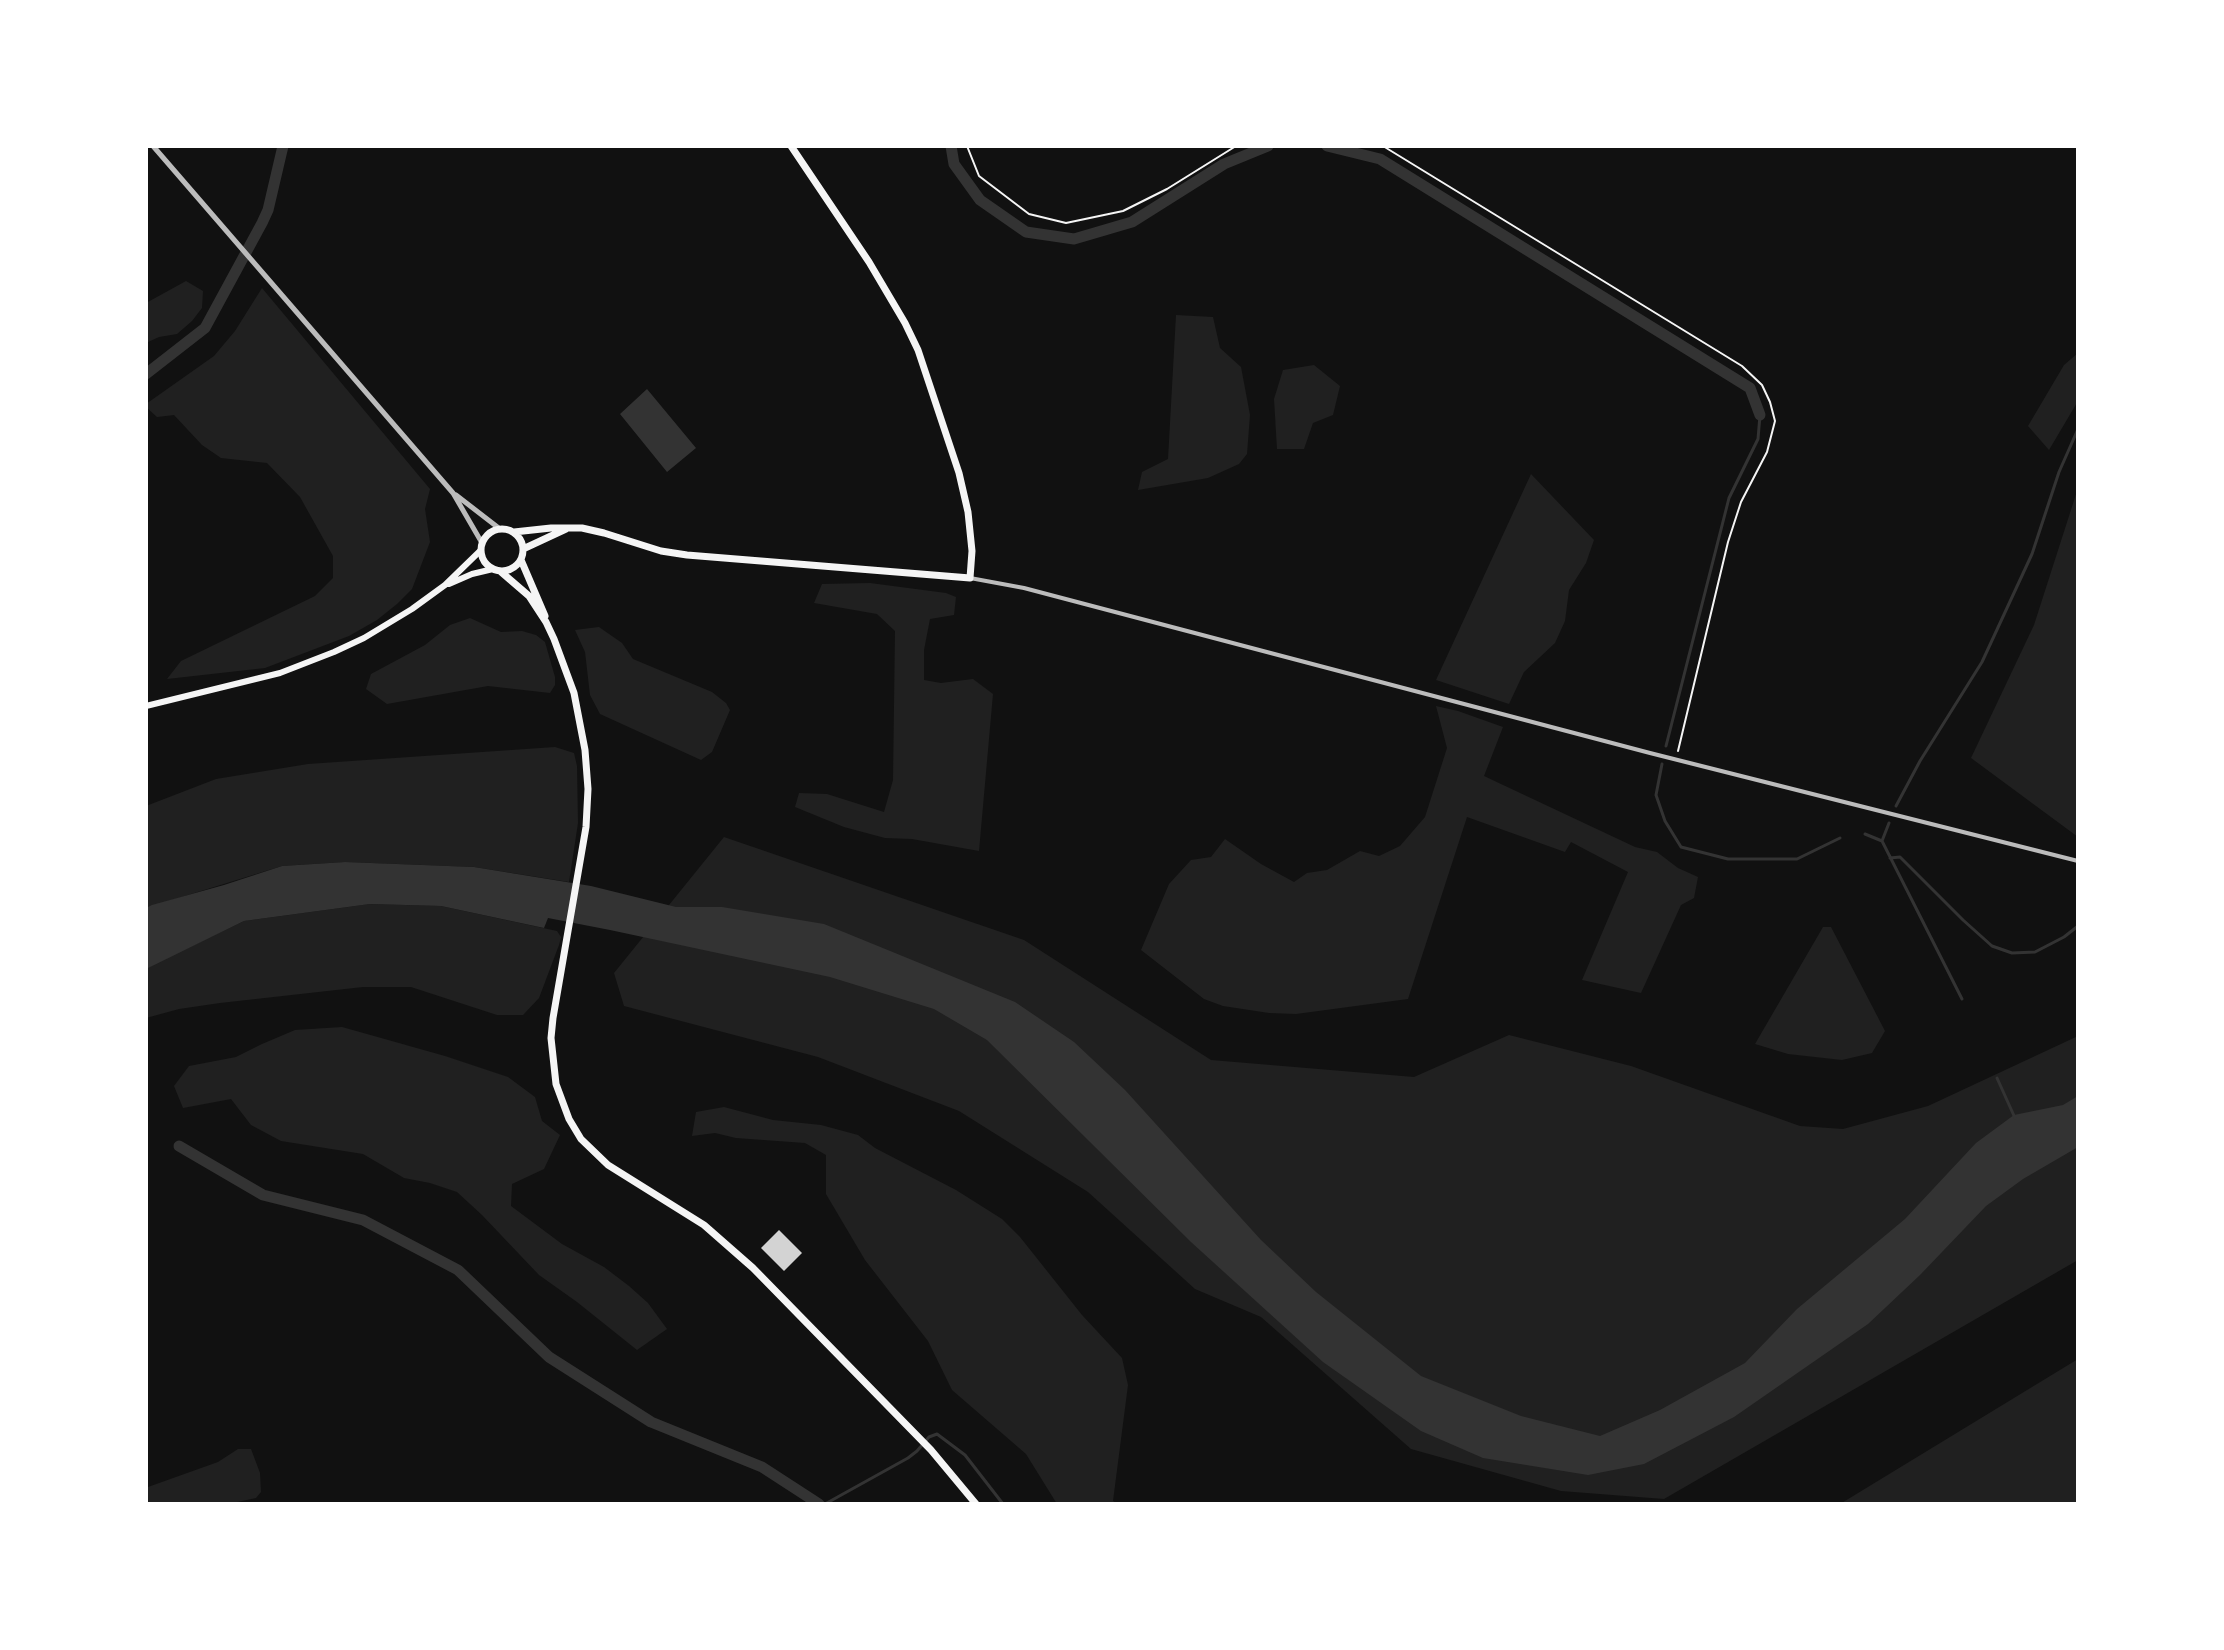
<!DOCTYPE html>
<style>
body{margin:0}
#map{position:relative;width:2224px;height:1650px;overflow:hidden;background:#111;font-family:"Work Sans",sans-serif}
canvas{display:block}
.frame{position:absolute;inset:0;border:148px solid #fff;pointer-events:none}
</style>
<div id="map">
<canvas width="2224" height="1650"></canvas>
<div class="frame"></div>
</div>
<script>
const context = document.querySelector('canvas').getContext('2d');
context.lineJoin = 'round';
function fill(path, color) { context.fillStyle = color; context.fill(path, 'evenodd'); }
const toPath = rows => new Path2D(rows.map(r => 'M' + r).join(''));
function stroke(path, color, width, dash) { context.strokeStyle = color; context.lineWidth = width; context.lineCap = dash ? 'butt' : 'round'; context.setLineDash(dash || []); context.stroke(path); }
fill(toPath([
 [186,281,203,291,202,308,192,321,177,334,159,337,146,343,146,303],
 [262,288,430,489,425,509,430,542,412,589,397,604,377,620,349,636,265,668,167,679,181,661,315,596,333,578,333,556,300,497,267,463,221,458,202,445,174,415,157,417,146,407,146,404,214,356,235,331],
 [1176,315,1213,317,1220,348,1241,367,1250,415,1247,454,1239,464,1208,478,1138,490,1142,472,1168,459],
 [2078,353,2078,401,2049,450,2028,426,2064,365],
 [1314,365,1340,386,1333,415,1313,423,1304,449,1277,449,1274,399,1283,370],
 [1531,474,1594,540,1586,563,1569,590,1565,621,1555,643,1524,672,1509,704,1436,680],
 [2078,488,2078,837,1971,758,2034,625],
 [870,583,946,593,956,597,954,615,930,619,924,650,924,680,941,683,973,679,993,694,979,851,912,839,885,838,844,827,795,807,799,793,827,794,884,812,893,780,895,631,877,614,814,603,822,584],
 [470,618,501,632,522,631,536,635,545,642,555,677,555,685,550,693,488,686,387,704,366,689,371,674,425,645,450,625],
 [599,627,622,643,633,659,712,692,726,703,730,710,712,752,701,760,600,714,590,695,585,652,575,630],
 [1436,706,1458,711,1503,727,1484,776,1635,847,1657,852,1678,868,1698,877,1694,898,1681,905,1641,993,1582,980,1628,872,1571,842,1565,852,1467,817,1408,999,1296,1014,1269,1013,1223,1006,1204,999,1141,950,1169,884,1191,860,1211,857,1225,839,1261,864,1294,882,1307,873,1327,870,1360,851,1379,856,1400,846,1425,817,1447,748],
 [555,747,574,753,577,766,578,823,569,882,474,867,345,862,282,866,146,908,146,806,216,779,308,764],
 [724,837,1024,940,1211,1060,1414,1077,1509,1035,1631,1066,1800,1126,1843,1129,1928,1106,2078,1036,2078,1260,1664,1499,1561,1491,1411,1449,1261,1317,1195,1289,1088,1192,959,1111,818,1057,624,1006,614,973],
 [370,904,441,906,557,931,561,937,559,945,539,998,523,1015,497,1015,411,987,363,987,220,1003,179,1009,146,1018,146,969,154,964,244,921],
 [1823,927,1831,927,1885,1031,1872,1053,1842,1060,1788,1054,1755,1044],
 [342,1027,445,1056,508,1077,535,1097,542,1121,560,1135,544,1169,512,1184,511,1206,562,1244,604,1267,629,1286,648,1303,667,1329,637,1350,577,1302,539,1275,482,1215,457,1192,430,1183,404,1178,363,1154,281,1141,251,1125,231,1099,183,1108,174,1086,189,1066,236,1057,262,1044,295,1030],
 [724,1107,773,1120,821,1125,858,1135,875,1148,956,1190,1002,1219,1020,1237,1082,1315,1122,1358,1128,1385,1113,1501,1118,1504,1057,1504,1026,1454,952,1390,928,1341,865,1260,826,1194,826,1155,805,1143,736,1138,715,1133,692,1136,696,1112],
 [2078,1359,2078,1504,1840,1504],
 [238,1449,251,1449,260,1473,261,1492,256,1498,228,1504,146,1504,146,1491,148,1487,218,1462]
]), '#202020');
fill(toPath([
 [647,389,696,448,667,472,620,414],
 [345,862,474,867,591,886,676,907,722,907,824,924,1015,1002,1074,1042,1125,1090,1261,1240,1316,1292,1421,1376,1521,1416,1600,1436,1660,1410,1745,1363,1797,1309,1905,1219,1976,1143,2014,1115,2063,1105,2078,1096,2078,1147,2023,1179,1986,1206,1920,1275,1868,1324,1734,1417,1644,1464,1588,1475,1483,1458,1421,1431,1323,1362,1191,1242,987,1040,934,1009,830,977,610,930,548,918,544,928,441,906,370,904,244,921,146,969,146,908,152,905,224,885,282,866]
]), '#333');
stroke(toPath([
 [1666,746,1729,498,1758,439,1760,415],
 [1662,764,1656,795,1665,821,1681,847,1728,859,1797,859,1840,838],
 [1896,806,1920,761,1982,662,2032,554,2059,472,2078,429],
 [1865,834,1882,841,1962,999],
 [1882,841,1889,823],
 [1890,858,1900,857,1963,920,1992,946,2012,953,2035,952,2064,937,2078,926],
 [1997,1078,2015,1118],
 [825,1504,908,1458,917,1451,929,1437,937,1434,965,1455,1003,1504]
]), '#333', 3);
stroke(toPath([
 [951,146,954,164,980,200,1026,232,1074,239,1132,222,1224,164,1268,146],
 [1327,146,1380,159,1750,388,1760,415],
 [146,374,205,328,262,223,268,210,283,146],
 [179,1146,263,1195,363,1220,458,1270,549,1357,651,1422,762,1467,819,1504]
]), '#333', 11);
fill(toPath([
 [779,1230,802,1253,784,1271,761,1248]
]), '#d3d3d3');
stroke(toPath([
 [967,146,979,176,1029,214,1066,223,1123,211,1167,189,1236,146],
 [1383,146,1742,366,1762,385,1770,402,1775,421,1767,452,1741,502,1728,542,1678,751]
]), '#f5f5f5', 2);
stroke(toPath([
 [970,578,1024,588,1650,753,2078,861]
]), '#bcbcbc', 4);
stroke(toPath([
 [153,146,453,493,482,543],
 [456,495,500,529]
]), '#bcbcbc', 5);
stroke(toPath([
 [449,584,472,574,493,569],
 [146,706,280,673,334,652,364,638,412,609,445,585,480,551]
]), '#f5f5f5', 6);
stroke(toPath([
 '481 550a21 21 0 1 1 42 0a21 21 0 1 1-42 0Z',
 [514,532,551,528,582,528,604,533,661,551,687,555,970,578,972,551,968,512,959,473,918,350,905,323,869,262,791,146],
 [523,549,566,529],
 [521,560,545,616],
 [500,571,529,596,546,622,554,639,574,693,585,750,588,789,586,827,553,1018,551,1038,556,1084,569,1119,581,1139,608,1165,704,1225,753,1268,931,1450,976,1504]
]), '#f5f5f5', 7);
</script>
